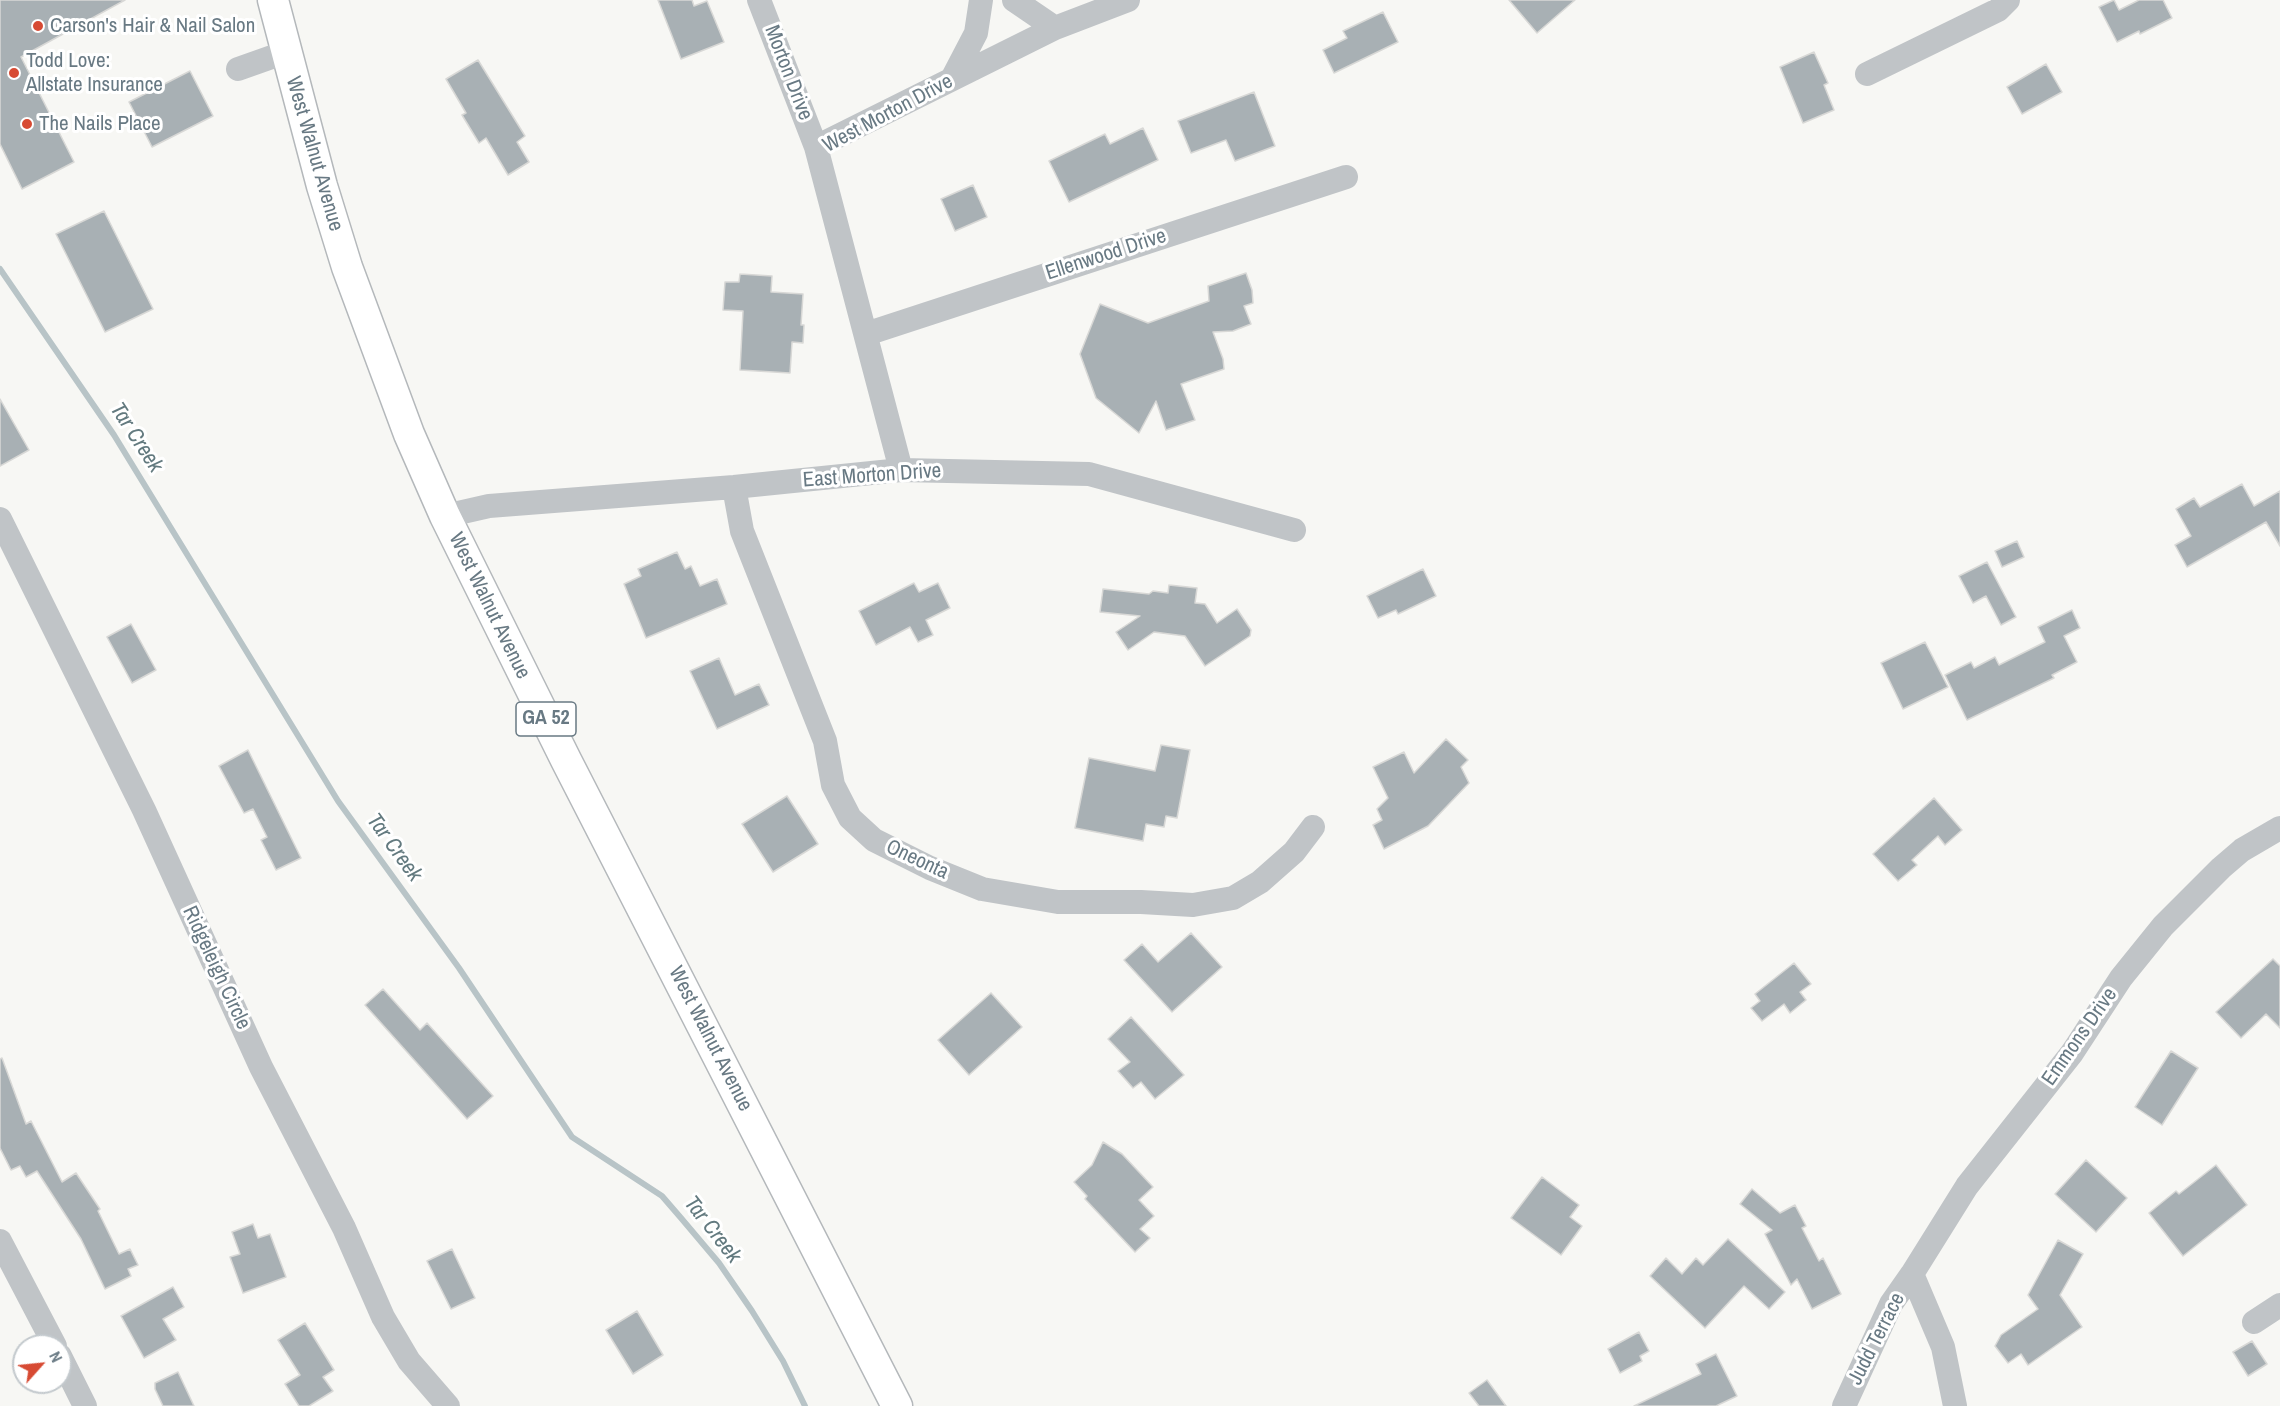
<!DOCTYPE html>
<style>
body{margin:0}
#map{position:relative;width:2280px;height:1406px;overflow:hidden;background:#f7f7f4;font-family:"Archivo Narrow",sans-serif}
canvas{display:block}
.north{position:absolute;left:12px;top:1334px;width:60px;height:60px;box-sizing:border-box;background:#fff;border:2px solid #c3c9cd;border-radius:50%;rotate:63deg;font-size:16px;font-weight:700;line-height:24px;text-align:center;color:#687983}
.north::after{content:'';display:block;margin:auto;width:21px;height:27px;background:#d74a33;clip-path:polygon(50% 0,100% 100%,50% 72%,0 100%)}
</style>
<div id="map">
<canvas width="2280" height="1406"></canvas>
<div class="north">N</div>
</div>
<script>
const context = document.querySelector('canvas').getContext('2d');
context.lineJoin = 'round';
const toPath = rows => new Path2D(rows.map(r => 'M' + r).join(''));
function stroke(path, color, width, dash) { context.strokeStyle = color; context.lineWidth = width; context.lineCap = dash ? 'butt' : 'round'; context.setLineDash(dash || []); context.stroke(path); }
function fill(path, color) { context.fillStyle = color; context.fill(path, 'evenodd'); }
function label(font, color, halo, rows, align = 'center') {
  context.font = font + ' "Archivo Narrow",sans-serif'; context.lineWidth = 6; context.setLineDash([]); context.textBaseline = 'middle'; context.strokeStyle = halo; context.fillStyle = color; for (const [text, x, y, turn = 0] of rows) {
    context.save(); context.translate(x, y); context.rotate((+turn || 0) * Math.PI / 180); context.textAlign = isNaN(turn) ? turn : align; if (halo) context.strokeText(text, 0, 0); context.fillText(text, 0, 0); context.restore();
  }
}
stroke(toPath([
 [0,269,114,435,338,801,459,968,572,1137,662,1196,681,1218,719,1263,752,1311,783,1361,805,1406]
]), '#b8c4c7', 6);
const building = toPath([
 [0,0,125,0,21,57,74,162,22,189,0,144,0,0],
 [658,0,692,0,694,6,707,1,724,42,681,59,658,0],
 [1509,0,1575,0,1537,33,1509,0],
 [2114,0,2119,10,2139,0,2163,0,2172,18,2140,34,2139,31,2117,42,2099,7,2114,0],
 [1383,12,1398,42,1334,73,1323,50,1347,38,1343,31,1383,12],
 [1814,52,1828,83,1824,85,1834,110,1803,123,1780,67,1814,52],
 [478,60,525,136,517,142,529,162,508,175,486,138,479,143,462,115,466,113,446,79,478,60],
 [2046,64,2062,92,2022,114,2007,87,2046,64],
 [190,71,213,116,152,147,129,102,190,71],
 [1254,92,1275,146,1235,161,1226,140,1191,153,1178,121,1254,92],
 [1143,128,1158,160,1069,202,1049,161,1105,134,1110,144,1143,128],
 [973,185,987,217,955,231,941,199,973,185],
 [104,211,153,309,105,332,56,234,104,211],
 [1246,273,1252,290,1253,303,1244,306,1251,324,1233,331,1213,332,1223,359,1224,369,1181,384,1195,420,1166,430,1156,401,1139,433,1096,398,1080,354,1100,304,1148,323,1209,301,1208,286,1246,273],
 [740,274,772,276,771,292,803,294,801,325,804,325,803,343,792,342,790,373,740,370,743,311,723,310,725,282,739,282,740,274],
 [0,399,29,450,0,466,0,399],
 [2242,484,2254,506,2280,491,2280,546,2266,522,2187,567,2175,545,2191,536,2176,509,2194,498,2200,507,2242,484],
 [2017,541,2024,557,2002,567,1995,551,2017,541],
 [677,552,685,569,691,566,700,586,717,579,727,604,646,638,624,584,641,576,638,569,677,552],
 [1987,562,2016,617,2001,625,1986,596,1973,603,1959,576,1987,562],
 [1423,569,1436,596,1398,614,1396,610,1378,618,1367,596,1423,569],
 [914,583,919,592,938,583,950,608,926,620,933,635,918,642,910,627,876,645,859,611,914,583],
 [1169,585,1197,588,1195,603,1205,604,1217,623,1237,609,1251,630,1250,636,1205,666,1185,636,1154,632,1128,650,1116,632,1140,616,1100,612,1103,589,1149,594,1153,591,1168,593,1169,585],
 [2072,610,2080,628,2064,636,2077,662,2052,675,2054,678,1967,720,1945,675,1971,662,1974,668,1995,657,1999,665,2045,642,2038,627,2072,610],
 [131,624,156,670,132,683,107,637,131,624],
 [1925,642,1948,687,1903,709,1881,663,1925,642],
 [719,658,735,695,759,684,769,705,717,729,690,671,719,658],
 [1446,739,1468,760,1461,767,1469,783,1428,826,1384,849,1373,825,1382,820,1377,809,1388,798,1373,767,1404,752,1414,773,1446,739],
 [1161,745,1190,750,1177,818,1166,816,1164,827,1146,824,1143,841,1075,828,1089,758,1155,771,1161,745],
 [248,750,301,858,276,870,261,840,267,837,253,809,244,813,219,766,248,750],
 [787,796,818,844,773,872,742,824,787,796],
 [1934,798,1962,830,1945,845,1938,836,1912,860,1917,865,1898,881,1873,854,1934,798],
 [1191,933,1222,967,1172,1012,1124,960,1142,944,1158,962,1191,933],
 [2273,959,2280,966,2280,1028,2266,1014,2241,1038,2216,1012,2273,959],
 [1794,963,1811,984,1800,992,1806,1000,1790,1013,1784,1004,1762,1021,1751,1008,1760,1001,1755,994,1794,963],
 [383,989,420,1030,427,1023,493,1096,467,1119,365,1005,383,989],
 [991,993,1022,1027,969,1075,938,1040,991,993],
 [1131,1017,1184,1075,1155,1099,1141,1082,1133,1088,1118,1071,1130,1062,1108,1039,1131,1017],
 [2171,1051,2198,1068,2162,1125,2135,1107,2171,1051],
 [2,1058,26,1124,31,1121,62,1182,76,1173,100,1209,98,1211,119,1254,130,1249,138,1265,128,1269,131,1276,105,1289,81,1239,37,1171,26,1177,20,1166,11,1170,0,1148,0,1059,2,1058],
 [1103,1142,1122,1154,1153,1187,1139,1200,1154,1216,1140,1229,1150,1238,1135,1252,1085,1199,1087,1196,1074,1182,1092,1165,1103,1142],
 [2086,1160,2127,1198,2096,1232,2055,1194,2086,1160],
 [2216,1165,2247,1205,2183,1256,2149,1213,2176,1191,2179,1194,2216,1165],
 [1542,1177,1579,1205,1570,1217,1582,1226,1561,1255,1511,1218,1542,1177],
 [1752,1189,1780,1213,1795,1205,1806,1226,1802,1228,1819,1261,1823,1258,1841,1294,1812,1309,1797,1279,1791,1285,1765,1234,1772,1230,1740,1204,1752,1189],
 [253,1224,258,1238,270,1234,286,1277,243,1293,230,1257,240,1254,232,1232,253,1224],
 [1728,1239,1785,1292,1769,1309,1744,1286,1705,1328,1650,1276,1666,1258,1682,1274,1696,1258,1703,1265,1728,1239],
 [2058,1240,2083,1254,2060,1295,2082,1327,2028,1365,2021,1354,2008,1363,1995,1346,2001,1335,2038,1309,2028,1295,2058,1240],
 [452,1249,475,1298,451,1309,427,1261,452,1249],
 [173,1287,184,1307,163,1319,176,1340,144,1358,121,1316,173,1287],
 [637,1311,663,1355,633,1374,606,1330,637,1311],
 [305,1323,334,1370,323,1377,333,1391,309,1406,299,1406,285,1384,300,1375,278,1340,305,1323],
 [1639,1332,1649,1351,1640,1356,1642,1361,1620,1373,1608,1349,1639,1332],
 [2252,1341,2267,1364,2248,1376,2233,1352,2252,1341],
 [1716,1354,1737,1396,1716,1406,1634,1406,1701,1374,1696,1364,1716,1354],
 [178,1372,194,1406,163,1406,155,1389,155,1383,178,1372],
 [1487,1380,1506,1406,1479,1406,1469,1393,1487,1380]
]);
fill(building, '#a8b0b4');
stroke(building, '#d8d8d6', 1.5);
const major = toPath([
 [273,0,322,186,347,267,409,434,445,516,566,760,897,1406]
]);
stroke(major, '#b4b8bb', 33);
stroke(toPath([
 [759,0,816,147],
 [1014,0,1055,28],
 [238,69,286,52],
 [1867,74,1998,10,2008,0],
 [952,79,976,33,981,0],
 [866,334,1346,177],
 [901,470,816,147,1055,28,1128,0],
 [734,487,742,531,825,741,833,785,850,818,874,840,930,868,982,889,1058,902,1141,902,1193,905,1233,898,1260,882,1294,852,1313,827],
 [445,516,489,506,734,487,901,470,1089,474,1294,530],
 [0,519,144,810,261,1067,344,1228,383,1317,409,1361,448,1406],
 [0,1241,55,1346],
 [1912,1274,1943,1347,1955,1406],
 [2254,1322,2280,1305],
 [60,1356,85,1406],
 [1844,1406,1891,1304,1912,1274,1967,1186,2072,1053,2121,978,2163,926,2221,868,2242,850,2280,828]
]), '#c0c4c7', 24);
stroke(major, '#fff', 30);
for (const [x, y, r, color] of [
 [38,26,6,"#d74a33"],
 [14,73,6,"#d74a33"],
 [27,124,6,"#d74a33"]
]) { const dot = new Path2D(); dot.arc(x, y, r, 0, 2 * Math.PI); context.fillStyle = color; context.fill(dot); stroke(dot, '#fff', 2); }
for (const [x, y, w] of [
 [546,719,60]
]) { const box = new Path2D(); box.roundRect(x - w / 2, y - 17, w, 34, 4.5); context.fillStyle = '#fff'; context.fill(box); stroke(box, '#687983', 1.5); }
label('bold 20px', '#687983', null, [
 ["GA 52",546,719]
]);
label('21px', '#687983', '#fff', [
 ["Carson's Hair & Nail Salon",50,26],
 ["Todd Love:",26,61],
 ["Allstate Insurance",26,85],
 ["The Nails Place",39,124]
], 'left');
label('21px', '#687983', '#fff', [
 ["Morton Drive",788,73,69],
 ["West Morton Drive",888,114,-28],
 ["West Walnut Avenue",314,154,74],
 ["Ellenwood Drive",1106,255,-18],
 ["East Morton Drive",872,476,-4],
 ["West Walnut Avenue",489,606,64],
 ["Oneonta",917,860,25],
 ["Ridgeleigh Circle",216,968,65],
 ["Emmons Drive",2080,1037,-55],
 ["West Walnut Avenue",710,1039,63],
 ["Judd Terrace",1877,1339,-63]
]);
label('italic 22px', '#637a7f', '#fff', [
 ["Tar Creek",136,438,57],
 ["Tar Creek",394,848,54],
 ["Tar Creek",712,1230,52]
]);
</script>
